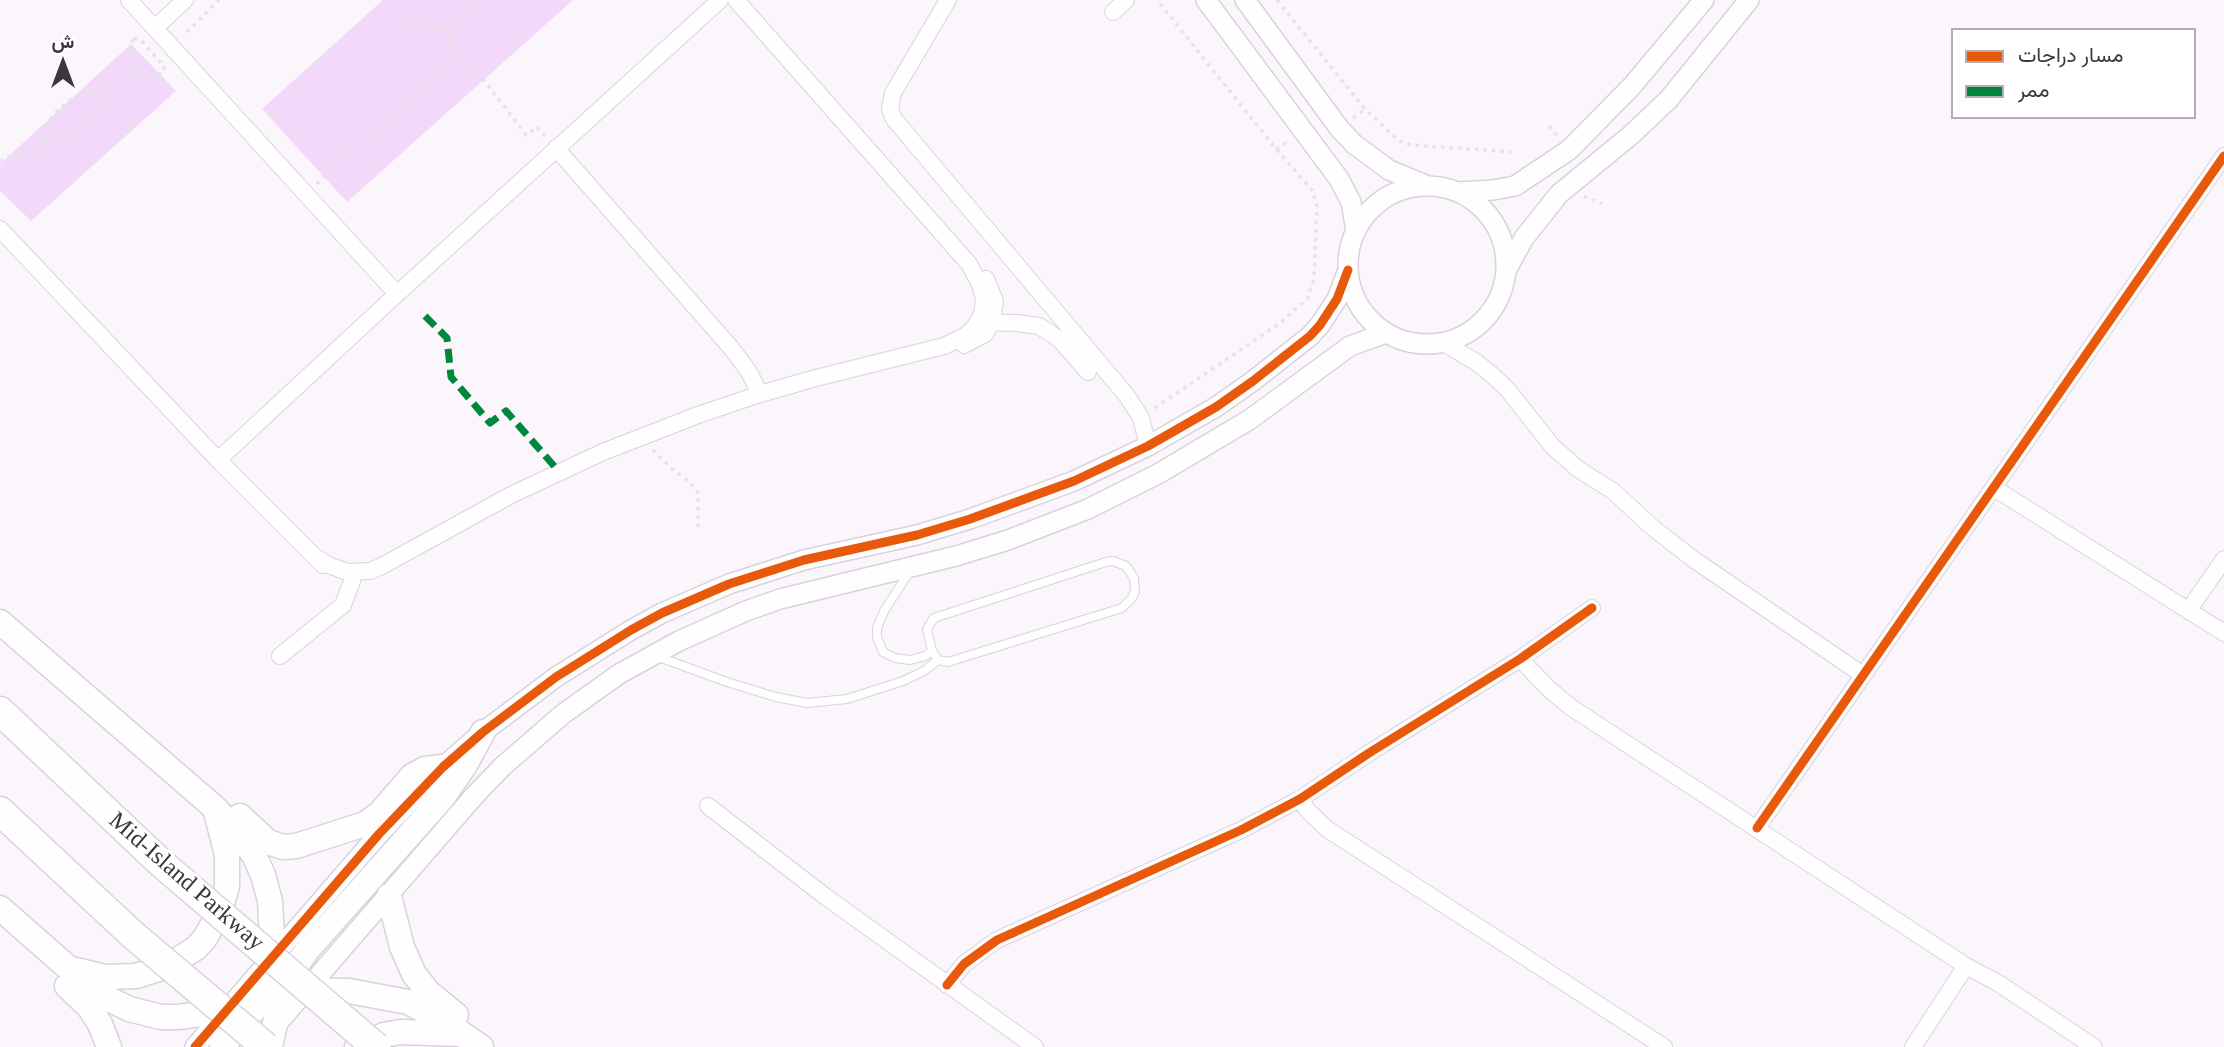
<!DOCTYPE html>
<meta charset="utf-8">
<style>
body{margin:0}
#map{position:relative;width:2224px;height:1047px;overflow:hidden;background:#fbf6fc;font-family:"Times New Roman",Vazirmatn,serif}
canvas{display:block}
.legend{position:absolute;left:1951px;top:28px;width:245px;height:91px;box-sizing:border-box;background:#fff;border:2px solid #b2aeb3;margin:0;padding:9px 12px;list-style:none;font-size:21px;color:#3e3540}
.legend li{display:flex;align-items:center;gap:14px;height:35px}
.legend b{width:35px;border:2px solid #b2aeb3}
.north{position:absolute;left:28px;top:28px;width:70px;height:70px;-webkit-text-stroke:5px #fff;paint-order:stroke;rotate:0deg;font-size:19px;font-weight:700;line-height:28px;text-align:center;color:#3e3540}
.north::after{content:'';display:block;margin:auto;width:24px;height:32px;background:#3e3540;clip-path:polygon(50% 0,100% 100%,50% 72%,0 100%)}
</style>
<div id="map">
<canvas width="2224" height="1047"></canvas>
<ul class="legend">
<li><b style="height:9px;background:#e8590c"></b>مسار دراجات</li>
<li><b style="height:9px;background:#00873e"></b>ممر</li>
</ul>
<div class="north">ش</div>
</div>
<script>
const context = document.querySelector('canvas').getContext('2d');
context.lineJoin = 'round';
function fill(path, color) { context.fillStyle = color; context.fill(path, 'evenodd'); }
const toPath = rows => new Path2D(rows.map(r => 'M' + r).join(''));
function stroke(path, color, width, dash) { context.strokeStyle = color; context.lineWidth = width; context.lineCap = dash ? 'butt' : 'round'; context.setLineDash(dash || []); context.stroke(path); }
function label(font, color, halo, rows, align = 'center') {
  context.font = font + ' "Times New Roman",serif'; context.lineWidth = 6; context.setLineDash([]); context.textBaseline = 'middle'; context.strokeStyle = halo; context.fillStyle = color; for (const [text, x, y, turn = 0] of rows) {
    context.save(); context.translate(x, y); context.rotate((+turn || 0) * Math.PI / 180); context.textAlign = isNaN(turn) ? turn : align; if (halo) context.strokeText(text, 0, 0); context.fillText(text, 0, 0); context.restore();
  }
}
fill(toPath([
 [383,0,573,0,347,202,262,109],
 [131,44,176,91,31,221,0,191,0,164]
]), '#f2d8f9');
const service = toPath([
 [1113,561,1126,566,1134,578,1135,591,1132,598,1122,608,948,662,938,660,932,651,927,629,934,618,1106,562,1113,561],
 [910,571,884,611,877,628,877,637,883,652,895,658,910,660,925,656,932,651],
 [656,656,727,682,776,697,807,703,847,699,903,681,924,671,938,660]
]);
const minor = toPath([
 [129,0,397,294],
 [948,0,893,93,890,109,894,119,1127,396,1141,418,1148,446],
 [1113,12,1126,0],
 [155,28,185,0],
 [556,148,732,349,749,372,760,394],
 [0,229,218,460,323,565],
 [984,322,1017,323,1039,326,1059,339,1088,372],
 [1444,343,1476,362,1491,374,1508,390,1552,446,1578,469,1613,491,1652,527,1693,559,1863,675],
 [964,345,985,334,992,322,995,301,986,279],
 [218,460,397,294,720,0],
 [1994,488,2224,633],
 [319,559,328,565,348,572,370,571,380,567,511,495,603,452,698,415,760,394,816,378,944,346,965,336,974,328,982,314,984,299,980,284,969,264,736,0],
 [2188,611,2224,559],
 [280,656,343,605,352,581],
 [1520,659,1550,690,1572,708,1966,966,1998,983,2094,1047],
 [1300,799,1308,811,1327,829,1664,1047],
 [708,806,826,897,1035,1047],
 [1757,828,2224,156],
 [947,985,964,964,997,940,1241,830,1300,799,1369,753,1520,659,1592,608],
 [1913,1047,1966,966]
]);
const tertiary = toPath([
 [1206,0,1339,179,1351,202,1356,231],
 [1245,0,1339,128,1354,144,1389,170,1428,186],
 '1348 265a79 79 0 1 1 158 0a79 79 0 1 1-158 0Z',
 [1458,192,1493,190,1515,186,1569,150,1632,86,1704,0],
 [1507,269,1524,238,1559,194,1631,135,1669,99,1749,0],
 [276,1025,475,795,503,766,563,714,619,674,679,641,746,611,780,599,956,556,1008,540,1088,509,1158,474,1249,420,1350,346,1386,333],
 [195,1047,379,834,443,767,483,732,556,677,631,630,662,613,729,584,804,560,917,535,970,519,1074,481,1148,446,1216,407,1253,381,1310,336,1320,325,1337,299,1348,270]
]);
const primary = toPath([
 [0,622,215,808,238,833,254,855,263,875,270,901,273,957,269,975,256,1007,222,1047],
 [240,816,268,842,283,847,296,846,365,824,379,814,412,776,425,769,443,767],
 [389,896,402,947,414,974,428,992,456,1015],
 [0,908,89,986,101,995,129,1009,161,1017,178,1017,239,1009],
 [71,969,105,977,136,976,168,966,196,948,205,938,219,914,227,886,227,855,216,812],
 [67,986,89,1007,100,1024,109,1047],
 [300,990,349,991,408,1002,437,1017,481,1047],
 [270,1047,279,1004,298,963,309,948,443,797,465,765,483,732],
 [357,1047,384,1035,400,1032,462,1034]
]);
const motorway = toPath([
 [0,711,161,863],
 [0,811,133,935]
]);
stroke(service, '#dad2db', 10);
stroke(minor, '#dad2db', 18);
stroke(tertiary, '#dad2db', 22);
stroke(primary, '#dad2db', 27);
stroke(motorway, '#dad2db', 31);
stroke(toPath([
 [397,0,404,12,413,24,428,30,442,29,457,22,467,8,469,0],
 [1277,0,1365,109,1399,141,1411,145,1514,152],
 [449,27,449,47,454,59,480,75,526,135,537,127,545,136],
 [187,32,219,0],
 [134,38,141,40,163,65,164,67,163,73,146,77,132,71,131,44,134,38],
 [1353,118,1365,109],
 [1549,126,1559,138],
 [45,144,49,124,53,115,68,101,86,93,108,92],
 [1276,149,1290,140],
 [0,161,21,152,69,139,80,133,97,116,108,92,132,71],
 [317,184,331,165,346,151,389,127,400,118,410,108,432,74,442,65,454,59],
 [1584,196,1602,204],
 [1155,408,1280,323,1307,299,1314,279,1317,206,1313,191,1276,149,1157,0],
 [653,450,671,468,691,483,698,493,698,532]
]), '#e5e3e6', 3.5, [3.5, 5]);
stroke(service, '#fefeff', 8);
stroke(minor, '#fefeff', 16);
stroke(tertiary, '#fefeff', 19);
stroke(primary, '#fefeff', 24);
stroke(motorway, '#fefeff', 28);
const motorwayBridge = toPath([
 [161,863,376,1047],
 [133,935,266,1047]
]);
stroke(motorwayBridge, '#dad2db', 31, []);
stroke(motorwayBridge, '#fefeff', 28);
stroke(toPath([
 [425,316,447,338,451,377,490,423,506,411,555,467]
]), '#00873e', 7, [14, 7]);
stroke(toPath([
 [1757,828,2224,156],
 [947,985,964,964,997,940,1241,830,1300,799,1369,753,1520,659,1592,608],
 [195,1047,379,834,443,767,483,732,556,677,631,630,662,613,729,584,804,560,917,535,970,519,1074,481,1148,446,1216,407,1253,381,1310,336,1320,325,1337,299,1348,270]
]), '#e8590c', 9);
label('24px', '#3e3540', '#fff', [
 ["Mid-Island Parkway",186,882,41]
]);
</script>
